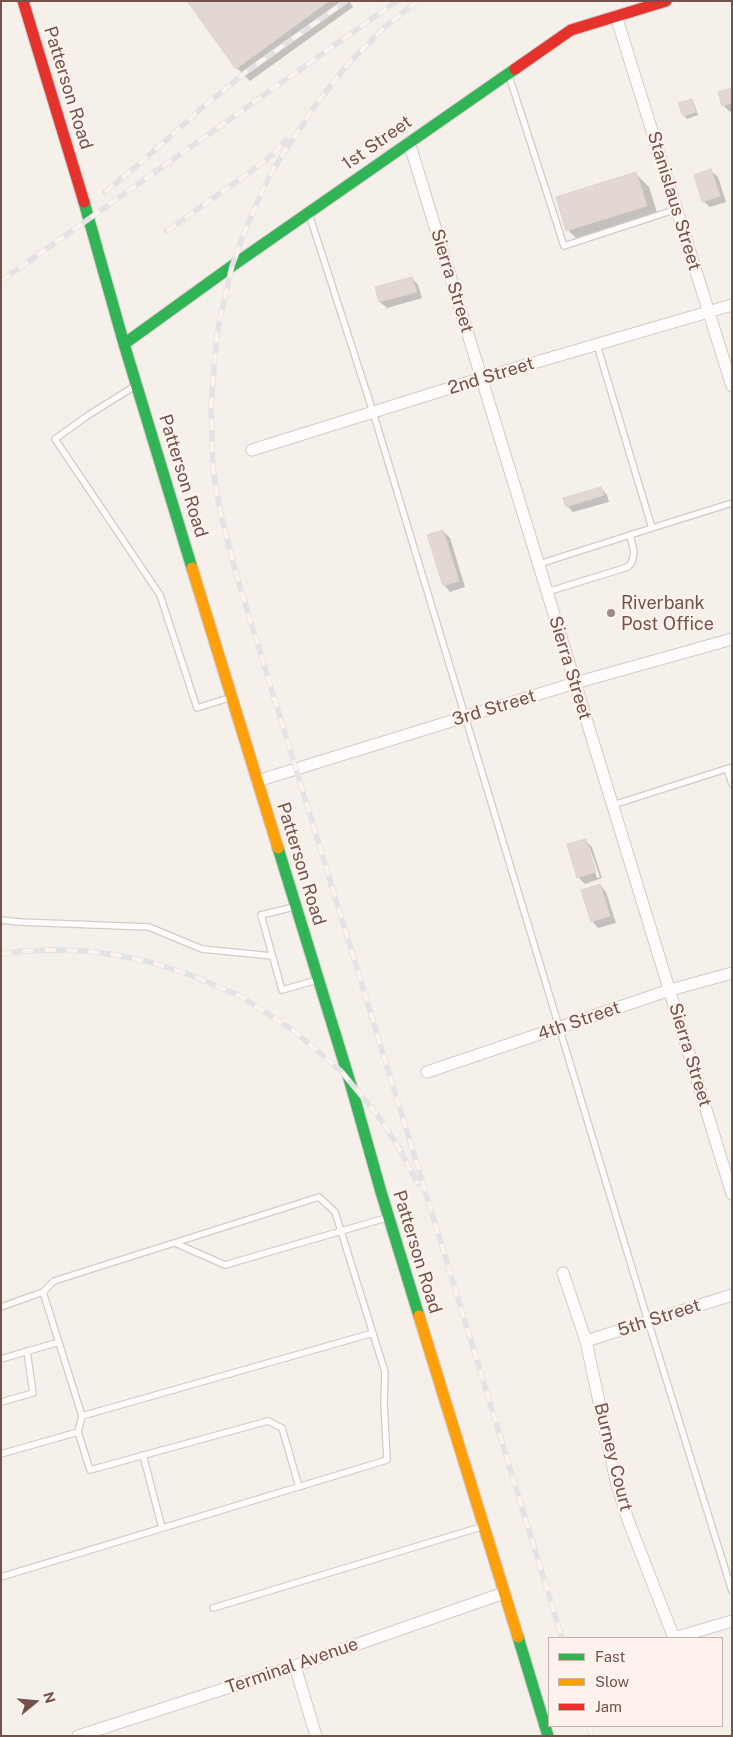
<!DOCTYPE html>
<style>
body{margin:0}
#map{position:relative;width:733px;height:1737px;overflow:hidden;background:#f6f0eb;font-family:"Public Sans",sans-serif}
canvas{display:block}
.frame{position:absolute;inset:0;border:2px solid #73524c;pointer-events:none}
.legend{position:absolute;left:548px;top:1637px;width:175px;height:90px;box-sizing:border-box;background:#fef3ec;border:1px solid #c6b3ac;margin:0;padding:6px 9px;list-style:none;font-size:15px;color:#73524c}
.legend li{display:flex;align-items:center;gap:10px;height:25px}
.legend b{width:25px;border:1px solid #c6b3ac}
.north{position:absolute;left:10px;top:1677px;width:50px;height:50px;-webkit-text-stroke:4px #fef3ec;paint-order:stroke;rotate:73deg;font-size:14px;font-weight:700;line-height:20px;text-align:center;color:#73524c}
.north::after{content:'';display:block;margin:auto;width:18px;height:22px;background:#73524c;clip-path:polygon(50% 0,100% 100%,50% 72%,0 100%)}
</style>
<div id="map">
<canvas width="733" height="1737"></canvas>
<div class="frame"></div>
<ul class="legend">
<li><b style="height:6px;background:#30b455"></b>Fast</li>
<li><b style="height:6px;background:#ff9f0a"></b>Slow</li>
<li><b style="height:6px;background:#e5322d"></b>Jam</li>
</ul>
<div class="north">N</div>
</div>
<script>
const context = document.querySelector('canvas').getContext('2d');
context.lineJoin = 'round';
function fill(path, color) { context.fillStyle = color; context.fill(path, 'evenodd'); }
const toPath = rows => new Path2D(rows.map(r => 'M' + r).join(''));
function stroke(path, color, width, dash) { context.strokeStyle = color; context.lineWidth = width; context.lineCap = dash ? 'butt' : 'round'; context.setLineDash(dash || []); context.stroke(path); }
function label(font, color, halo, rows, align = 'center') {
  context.font = font + ' "Public Sans",sans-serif'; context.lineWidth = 4.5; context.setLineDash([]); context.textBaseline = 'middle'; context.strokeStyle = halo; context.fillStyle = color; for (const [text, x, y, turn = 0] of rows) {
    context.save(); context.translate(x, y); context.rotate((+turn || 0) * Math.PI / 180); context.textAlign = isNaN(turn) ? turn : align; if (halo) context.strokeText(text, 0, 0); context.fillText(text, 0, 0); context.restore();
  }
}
fill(toPath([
 [189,1,349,1,353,7,250,81,237,68],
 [732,89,732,111,730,112,723,105],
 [691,100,694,103,698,115,687,119,684,116,680,104],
 [711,171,718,177,726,202,710,207,703,201],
 [636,174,649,187,659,219,581,243,568,230],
 [412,278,418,285,422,298,387,308,380,302],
 [601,488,607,495,609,502,573,512,567,506],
 [443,531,450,538,465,587,450,592,444,585],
 [585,840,592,847,602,878,585,884,578,877],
 [587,846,589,846,600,877,597,878],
 [600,885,606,892,616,923,598,928,592,921]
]), '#0003');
const building = toPath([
 [187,1,329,1,236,69,187,1],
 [732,88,732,103,722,106,718,92,732,88],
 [692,99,696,112,683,116,678,103,692,99],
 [711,169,720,196,702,202,694,175,711,169],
 [636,172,647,206,566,231,556,197,636,172],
 [412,277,417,292,379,302,375,287,412,277],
 [601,487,604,495,566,507,563,498,601,487],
 [443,530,459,581,443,586,427,535,443,530],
 [586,839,596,872,577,878,567,844,586,839],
 [600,884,610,916,591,922,581,890,600,884]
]);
fill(building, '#e2d7d3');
stroke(building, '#dfd2cd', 1);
const lane = toPath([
 [509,76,564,246,677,209],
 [309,214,373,412,648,1321,732,1591],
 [597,345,652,528,732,503],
 [135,386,90,414,55,439,160,595,197,708,232,697],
 [539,564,652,528],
 [547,592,628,567,632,562,634,552,630,535],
 [727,769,732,784],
 [613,805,732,767],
 [294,907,261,915,282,990,317,980],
 [1,920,19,922,149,927,202,949,272,956],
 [175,1243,225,1265,386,1218],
 [1,1307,43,1292,82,1416,373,1333],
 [1,1359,59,1342],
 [1,1402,33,1393,27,1351],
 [82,1416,78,1432,90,1470,268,1421,282,1428,299,1487],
 [1,1454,78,1432],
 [143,1455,162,1528],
 [1,1577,387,1460,384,1403,385,1372,335,1212,319,1197,54,1281,43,1292],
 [213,1608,481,1527]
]);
const street = toPath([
 [616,16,732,386],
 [409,142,732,1194],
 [252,450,482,378,732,305],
 [257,781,575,683,732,639],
 [427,1072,670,990,732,973],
 [563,1273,586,1341,616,1481,628,1520,674,1638,732,1621],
 [586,1341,732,1295],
 [295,1666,316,1736],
 [78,1736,295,1666,504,1593]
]);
const fast = toPath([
 [84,202,124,344,192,568],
 [124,344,232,266,515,69],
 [278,848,350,1082,381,1192,419,1316],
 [518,1637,548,1736]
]);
const slow = toPath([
 [192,568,278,848],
 [419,1316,518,1637]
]);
const jam = toPath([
 [23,1,84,202],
 [515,69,571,30,666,1]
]);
stroke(lane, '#d4cbc8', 8);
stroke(street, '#d4cbc8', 13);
stroke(fast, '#d5cbc8', 13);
stroke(slow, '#d5cbc8', 13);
stroke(jam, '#d5cbc8', 13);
stroke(lane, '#fefdfc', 5.5);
stroke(street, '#fefdfc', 11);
stroke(fast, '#30b455', 11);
stroke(slow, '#ff9f0a', 11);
stroke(jam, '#e5322d', 11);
const rail = toPath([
 [418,1,386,26,348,64,317,103,274,168,263,189,244,233,232,266,217,333,211,406,213,469,220,511,235,570,562,1638],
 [105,192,138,165,203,107,246,72,346,1],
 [167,231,250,172,273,154,286,140],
 [1,281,397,1],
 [1,954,22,951,55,950,84,951,117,955,153,963,191,975,240,996,294,1031,341,1071,379,1117,399,1148,418,1184],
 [589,1726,592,1736]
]);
stroke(rail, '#e3e2e4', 5.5);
stroke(rail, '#fef3ec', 4, [11]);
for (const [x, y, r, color] of [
 [611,613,5,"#a18984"]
]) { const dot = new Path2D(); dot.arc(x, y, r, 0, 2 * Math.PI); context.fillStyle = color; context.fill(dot); stroke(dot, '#fef3ec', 2); }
label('18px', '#73524c', '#fef3ec', [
 ["Patterson Road",68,88,73],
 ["1st Street",377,143,-35],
 ["Stanislaus Street",674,201,73],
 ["Sierra Street",452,281,73],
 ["2nd Street",491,376,-17],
 ["Patterson Road",183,476,73],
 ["Sierra Street",570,668,73],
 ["3rd Street",494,708,-17],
 ["Patterson Road",301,864,73],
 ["4th Street",579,1021,-19],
 ["Sierra Street",690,1055,73],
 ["Patterson Road",417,1252,73],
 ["5th Street",659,1318,-18],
 ["Burney Court",613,1457,76],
 ["Terminal Avenue",292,1666,-19]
]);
label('18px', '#73524c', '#fef3ec', [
 ["Riverbank",621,603],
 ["Post Office",621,624]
], 'left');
</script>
